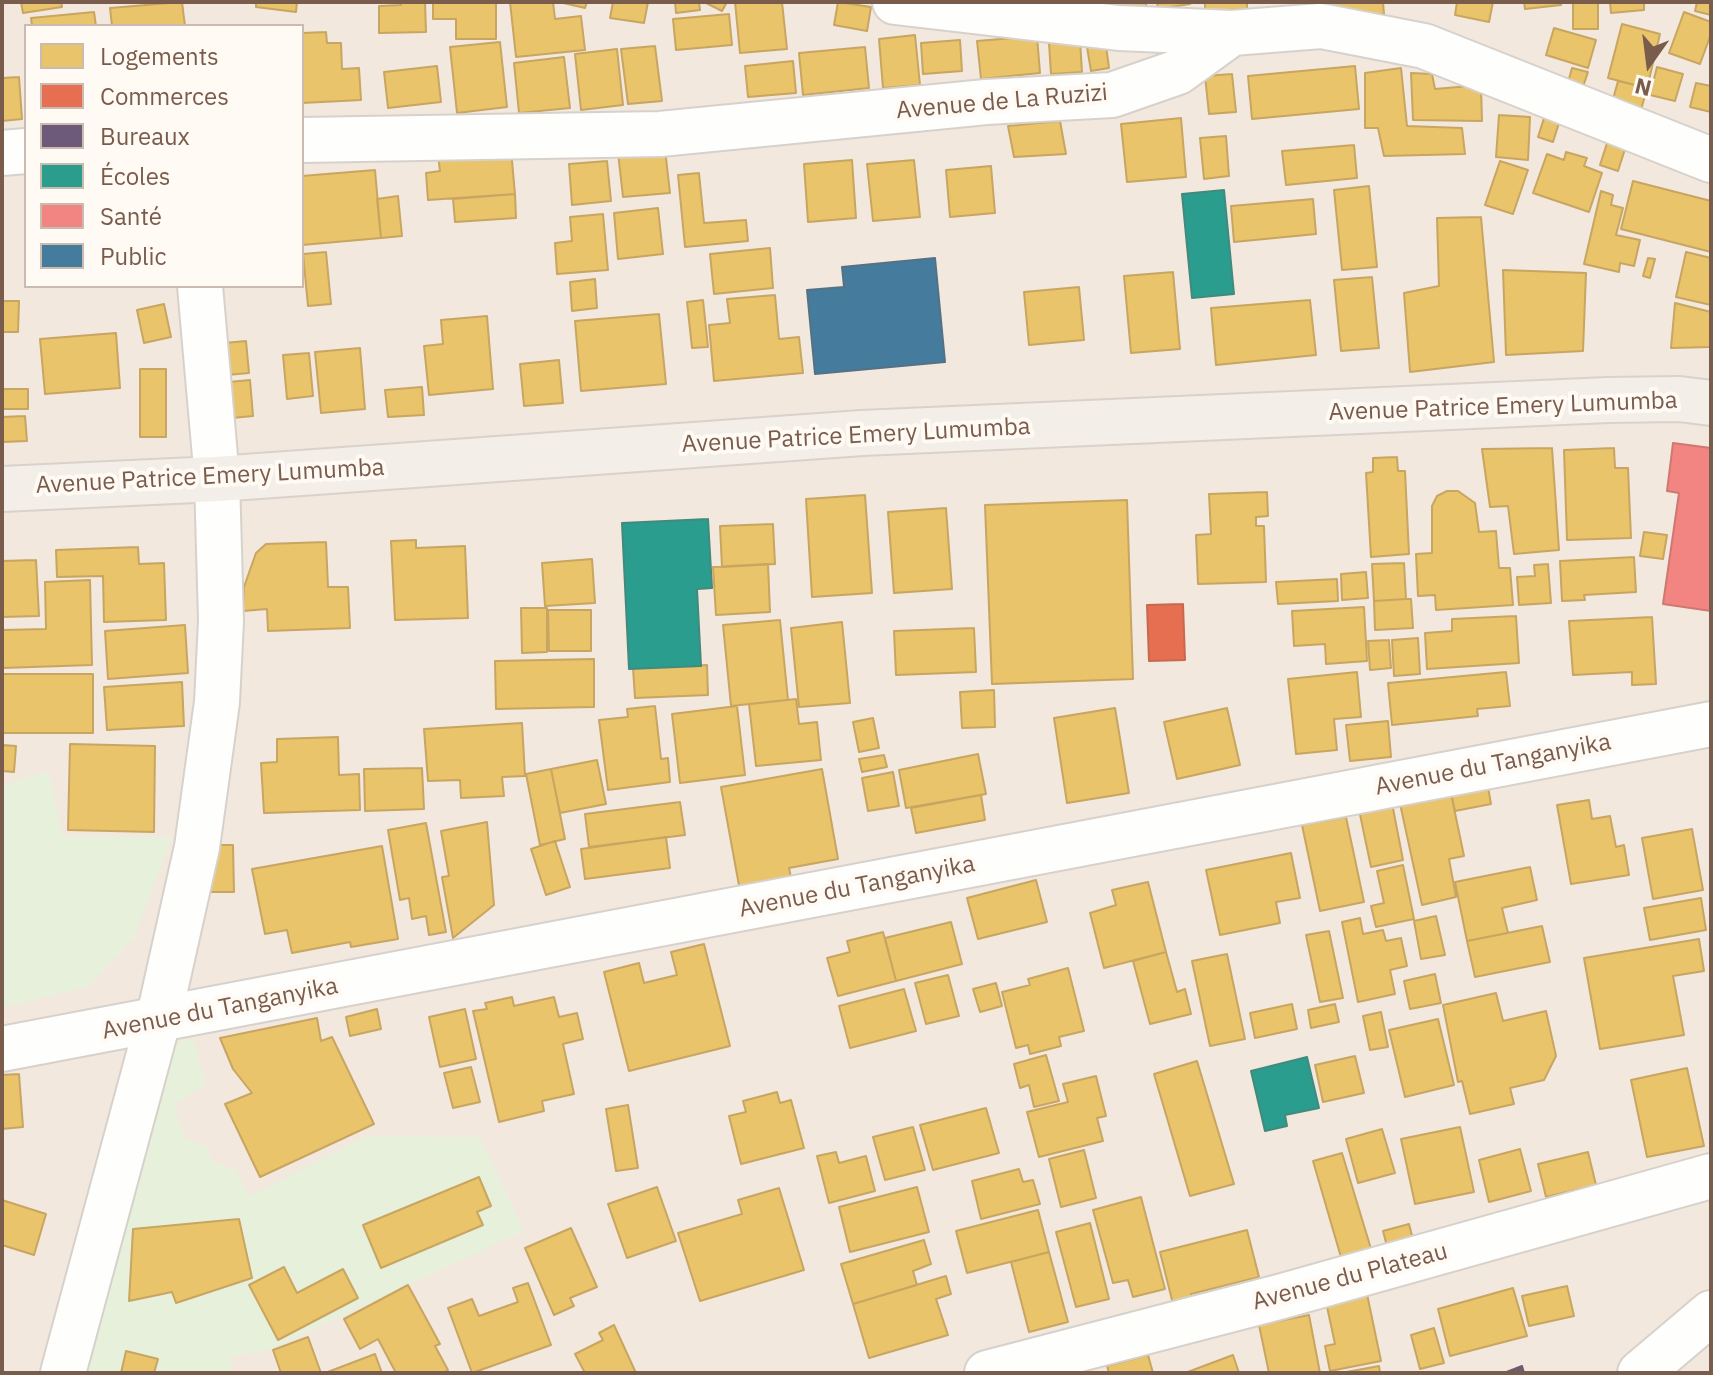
<!DOCTYPE html>
<meta charset="utf-8">
<style>
body{margin:0}
#map{position:relative;width:1713px;height:1375px;overflow:hidden;background:#f9f5f0;font-family:"IBM Plex Sans",sans-serif}
canvas{display:block}
.frame{position:absolute;inset:0;border:4px solid #7a5c4d;pointer-events:none}
.legend{position:absolute;left:24px;top:24px;width:280px;height:264px;box-sizing:border-box;background:#fffaf3;border:2px solid #cabbb1;margin:0;padding:10px 14px;list-style:none;font-size:24px;color:#7a5c4d}
.legend li{display:flex;align-items:center;gap:16px;height:40px}
.legend b{width:40px;border:2px solid #cabbb1}
.north{position:absolute;left:1609px;top:24px;width:80px;height:80px;-webkit-text-stroke:6px #fffaf3;paint-order:stroke;rotate:194deg;font-size:22px;font-weight:700;line-height:32px;text-align:center;color:#7a5c4d}
.north::after{content:'';display:block;margin:auto;width:28px;height:36px;background:#7a5c4d;clip-path:polygon(50% 0,100% 100%,50% 72%,0 100%)}
</style>
<div id="map">
<canvas width="1713" height="1375"></canvas>
<div class="frame"></div>
<ul class="legend">
<li><b style="height:22px;background:#e9c46a"></b>Logements</li>
<li><b style="height:22px;background:#e76f51"></b>Commerces</li>
<li><b style="height:22px;background:#6d597a"></b>Bureaux</li>
<li><b style="height:22px;background:#2a9d8f"></b>Écoles</li>
<li><b style="height:22px;background:#f28482"></b>Santé</li>
<li><b style="height:22px;background:#457b9d"></b>Public</li>
</ul>
<div class="north">N</div>
</div>
<script>
const context = document.querySelector('canvas').getContext('2d');
context.lineJoin = 'round';
function fill(path, color) { context.fillStyle = color; context.fill(path, 'evenodd'); }
const toPath = rows => new Path2D(rows.map(r => 'M' + r).join(''));
function stroke(path, color, width, dash) { context.strokeStyle = color; context.lineWidth = width; context.lineCap = dash ? 'butt' : 'round'; context.setLineDash(dash || []); context.stroke(path); }
function label(font, color, halo, rows, align = 'center') {
  context.font = font + ' "IBM Plex Sans",sans-serif'; context.lineWidth = 8; context.setLineDash([]); context.textBaseline = 'middle'; context.strokeStyle = halo; context.fillStyle = color; for (const [text, x, y, turn = 0] of rows) {
    context.save(); context.translate(x, y); context.rotate((+turn || 0) * Math.PI / 180); context.textAlign = isNaN(turn) ? turn : align; if (halo) context.strokeText(text, 0, 0); context.fillText(text, 0, 0); context.restore();
  }
}
fill(toPath([
 [2,2,1711,2,1711,1373,2,1373],
 [26,26,302,26,302,286,26,286]
]), '#f2e8de');
fill(toPath([
 [49,771,62,836,172,837,134,938,88,987,2,1008,2,785],
 [193,1038,206,1084,174,1105,185,1139,205,1145,214,1163,236,1170,250,1196,366,1136,480,1137,524,1231,269,1350,230,1357,233,1373,173,1373,128,1361,124,1373,82,1373,167,1046]
]), '#e7f0db');
const homes = toPath([
 [21,2,61,2,62,7,23,13,21,2],
 [182,2,185,26,112,26,110,8,182,2],
 [256,2,297,2,296,12,256,7,256,2],
 [400,2,425,2,426,32,379,33,379,6,401,5,400,2],
 [433,2,496,2,496,39,456,39,456,19,433,19,433,2],
 [510,2,553,2,555,19,581,16,585,50,516,57,510,2],
 [559,2,587,2,585,8,559,2],
 [613,2,648,2,644,23,610,18,613,2],
 [675,2,699,2,700,10,676,13,675,2],
 [704,2,727,2,722,11,704,2],
 [735,2,782,2,787,49,740,53,735,2],
 [838,2,871,7,867,31,834,25,838,2],
 [1120,2,1146,2,1146,7,1120,8,1120,2],
 [1157,2,1190,2,1190,4,1158,9,1157,2],
 [1205,2,1247,2,1247,9,1205,11,1205,2],
 [1304,2,1383,2,1384,14,1305,14,1304,2],
 [1457,2,1493,2,1489,22,1455,15,1457,2],
 [1524,2,1560,2,1561,5,1525,9,1524,2],
 [1573,2,1598,2,1598,29,1573,29,1573,2],
 [1610,2,1644,2,1644,10,1611,13,1610,2],
 [1697,2,1711,2,1711,15,1695,11,1697,2],
 [94,12,96,26,32,26,31,18,94,12],
 [1684,12,1711,22,1711,34,1700,64,1669,53,1684,12],
 [729,14,732,45,676,50,673,19,729,14],
 [1622,24,1660,34,1647,88,1608,78,1622,24],
 [1554,28,1596,40,1588,68,1546,55,1554,28],
 [326,32,327,43,341,43,342,69,359,68,361,100,302,103,302,33,326,32],
 [915,35,920,85,883,88,879,39,915,35],
 [1037,36,1040,73,981,79,977,41,1037,36],
 [1105,38,1109,68,1091,71,1086,41,1105,38],
 [960,40,962,71,923,74,921,43,960,40],
 [1080,41,1082,72,1051,74,1049,43,1080,41],
 [500,42,507,107,457,113,450,47,500,42],
 [655,46,662,101,628,104,621,49,655,46],
 [865,47,869,88,803,95,799,53,865,47],
 [617,49,623,105,581,110,575,54,617,49],
 [564,57,570,108,519,113,514,63,564,57],
 [793,61,796,93,748,97,745,66,793,61],
 [437,66,441,102,388,108,384,72,437,66],
 [1355,66,1359,109,1252,119,1248,76,1355,66],
 [1657,67,1683,74,1675,101,1650,95,1657,67],
 [1401,68,1407,126,1462,128,1465,154,1384,156,1378,128,1365,128,1365,73,1401,68],
 [1572,68,1588,72,1582,90,1567,86,1572,68],
 [1411,73,1432,74,1435,89,1481,85,1482,121,1413,120,1411,73],
 [1232,74,1236,112,1209,114,1205,76,1232,74],
 [19,77,22,119,2,121,2,78,19,77],
 [1618,81,1647,88,1641,110,1612,103,1618,81],
 [1696,83,1711,86,1711,112,1690,107,1696,83],
 [1499,115,1530,117,1528,160,1496,157,1499,115],
 [1181,118,1186,177,1127,182,1121,124,1181,118],
 [1544,118,1559,123,1553,142,1538,137,1544,118],
 [1060,121,1066,154,1014,157,1008,126,1060,121],
 [1226,136,1229,176,1204,179,1200,138,1226,136],
 [1608,140,1626,146,1618,171,1600,165,1608,140],
 [1354,145,1357,178,1286,185,1282,151,1354,145],
 [665,149,670,193,623,197,618,153,665,149],
 [511,150,515,194,428,200,426,173,440,171,438,155,511,150],
 [1566,152,1587,158,1584,166,1602,173,1589,212,1533,193,1547,154,1564,160,1566,152],
 [852,160,856,218,808,222,804,164,852,160],
 [914,160,920,217,873,221,867,164,914,160],
 [607,161,611,201,572,205,569,164,607,161],
 [1500,161,1528,170,1513,214,1485,205,1500,161],
 [991,166,995,213,950,217,946,170,991,166],
 [375,170,381,238,302,245,302,176,375,170],
 [699,173,704,223,746,220,748,241,685,247,678,175,699,173],
 [1633,181,1711,201,1711,252,1621,229,1633,181],
 [1369,186,1377,267,1342,270,1334,190,1369,186],
 [1601,191,1613,195,1611,205,1623,208,1616,235,1640,240,1634,266,1620,263,1619,272,1584,264,1601,191],
 [515,194,516,218,455,222,453,199,515,194],
 [398,196,402,236,381,238,377,199,398,196],
 [1313,199,1316,234,1234,242,1231,206,1313,199],
 [658,208,663,254,618,259,614,213,658,208],
 [603,214,608,270,557,274,555,243,572,241,570,217,603,214],
 [1481,217,1494,362,1410,372,1404,293,1439,286,1437,218,1481,217],
 [770,248,773,288,714,294,710,254,770,248],
 [326,252,331,304,308,306,303,254,326,252],
 [1686,252,1711,258,1711,305,1676,297,1686,252],
 [1648,258,1655,259,1650,278,1643,276,1648,258],
 [1503,270,1586,273,1583,351,1506,355,1503,270],
 [1173,272,1180,349,1131,353,1124,276,1173,272],
 [1372,277,1379,348,1341,351,1334,280,1372,277],
 [595,279,597,308,572,311,570,282,595,279],
 [1079,287,1084,340,1029,345,1024,292,1079,287],
 [775,295,779,339,799,337,803,373,714,381,709,325,730,323,727,299,775,295],
 [703,300,708,347,692,348,687,302,703,300],
 [1310,300,1316,355,1216,365,1211,308,1310,300],
 [2,301,19,301,18,332,2,332,2,301],
 [1675,303,1711,312,1711,347,1671,348,1675,303],
 [164,304,171,337,144,343,137,310,164,304],
 [659,314,666,384,581,391,575,321,659,314],
 [487,316,493,389,429,395,424,346,443,344,441,320,487,316],
 [116,333,120,388,45,394,40,339,116,333],
 [246,341,249,373,227,375,224,343,246,341],
 [360,348,365,409,321,413,315,352,360,348],
 [309,353,313,396,287,399,283,355,309,353],
 [559,360,563,403,524,406,520,364,559,360],
 [140,369,166,369,166,437,140,437,140,369],
 [250,380,253,416,232,418,229,382,250,380],
 [422,387,424,415,388,417,385,390,422,387],
 [2,389,28,389,28,409,2,409,2,389],
 [25,416,27,441,2,442,2,417,25,416],
 [1552,448,1559,550,1514,554,1508,506,1490,507,1482,449,1552,448],
 [1614,448,1615,468,1628,468,1631,538,1567,540,1564,450,1614,448],
 [1397,457,1398,471,1405,471,1409,554,1371,557,1366,473,1373,472,1373,458,1397,457],
 [1447,491,1458,491,1475,503,1479,532,1496,531,1499,568,1510,568,1513,605,1436,610,1435,595,1418,596,1416,554,1432,553,1432,506,1437,496,1447,491],
 [1267,492,1268,516,1256,517,1256,526,1264,526,1266,582,1198,584,1196,535,1211,534,1209,494,1267,492],
 [865,495,872,593,812,597,806,499,865,495],
 [1127,500,1133,679,992,684,985,505,1127,500],
 [946,508,952,589,894,593,888,512,946,508],
 [773,524,775,564,722,567,720,526,773,524],
 [1644,532,1667,535,1663,559,1640,556,1644,532],
 [416,540,416,548,465,546,468,618,395,620,391,541,416,540],
 [326,542,328,587,348,587,350,628,268,631,267,609,243,611,244,587,251,567,256,553,266,544,326,542],
 [138,547,139,564,164,563,166,620,104,622,103,576,57,577,56,550,138,547],
 [1634,557,1636,592,1584,595,1585,600,1562,601,1560,561,1634,557],
 [592,559,595,603,545,606,542,563,592,559],
 [36,560,39,616,2,617,2,561,36,560],
 [1404,563,1406,599,1374,601,1372,564,1404,563],
 [768,564,770,612,716,615,713,567,768,564],
 [1548,564,1551,603,1519,605,1517,577,1535,576,1534,565,1548,564],
 [1366,572,1368,598,1342,600,1341,574,1366,572],
 [1337,579,1338,601,1278,604,1276,582,1337,579],
 [90,580,92,665,2,668,2,630,46,629,45,582,90,580],
 [1406,599,1411,599,1413,628,1375,630,1374,601,1406,599],
 [1364,607,1367,661,1326,664,1325,644,1294,646,1292,611,1364,607],
 [521,608,547,608,547,652,522,653,521,608],
 [548,610,591,610,591,651,549,651,548,610],
 [1516,616,1519,663,1427,669,1425,633,1452,631,1452,619,1516,616],
 [1652,617,1656,684,1632,685,1632,672,1573,675,1569,621,1652,617],
 [780,620,788,700,731,706,723,625,780,620],
 [842,622,850,703,799,707,791,628,842,622],
 [185,625,188,673,108,679,105,631,185,625],
 [974,628,976,672,896,675,894,631,974,628],
 [1418,638,1420,674,1394,676,1392,640,1418,638],
 [1389,640,1391,668,1370,670,1368,641,1389,640],
 [594,659,594,707,496,709,495,661,594,659],
 [707,665,708,695,635,698,633,668,707,665],
 [1357,672,1361,717,1334,719,1337,750,1296,754,1288,679,1357,672],
 [1506,672,1510,706,1477,709,1478,716,1392,725,1388,683,1506,672],
 [2,674,93,674,93,733,2,733,2,674],
 [182,682,184,726,107,730,104,687,182,682],
 [994,690,995,727,962,728,960,692,994,690],
 [796,699,799,724,817,722,821,760,756,766,749,704,796,699],
 [655,706,661,759,668,758,670,782,608,790,599,720,628,717,627,709,655,706],
 [737,706,745,775,680,783,672,714,737,706],
 [1115,708,1129,793,1067,803,1054,718,1115,708],
 [1227,708,1240,765,1177,779,1164,722,1227,708],
 [873,718,879,748,859,752,853,722,873,718],
 [1388,721,1391,757,1350,761,1346,725,1388,721],
 [522,723,525,776,502,777,504,796,461,798,460,780,428,781,424,729,522,723],
 [338,737,339,775,359,774,360,810,264,813,261,763,277,762,277,739,338,737],
 [70,744,155,746,154,832,68,830,70,744],
 [2,745,16,746,14,772,2,771,2,745],
 [978,754,986,794,906,808,899,770,978,754],
 [884,755,887,767,862,772,859,759,884,755],
 [597,760,606,804,560,813,551,769,597,760],
 [422,768,424,809,365,811,364,769,422,768],
 [551,769,565,839,540,845,526,774,551,769],
 [822,769,838,859,789,868,792,882,740,891,721,787,822,769],
 [893,772,899,806,868,811,862,778,893,772],
 [1487,781,1491,804,1455,811,1450,789,1487,781],
 [1450,789,1464,856,1449,859,1456,897,1422,905,1399,799,1450,789],
 [981,795,985,820,916,833,911,808,981,795],
 [1391,798,1403,860,1371,867,1358,805,1391,798],
 [1589,800,1592,819,1610,816,1616,847,1624,845,1629,875,1571,884,1557,805,1589,800],
 [680,802,685,835,589,847,585,814,680,802],
 [1346,817,1364,902,1320,911,1302,825,1346,817],
 [487,822,494,905,453,938,442,877,449,876,441,831,487,822],
 [426,823,446,932,429,935,426,916,412,919,409,898,400,900,388,830,426,823],
 [1692,829,1703,890,1653,899,1642,838,1692,829],
 [666,837,670,868,585,879,581,849,666,837],
 [555,841,570,887,546,895,531,849,555,841],
 [208,845,233,845,234,892,209,892,208,845],
 [382,846,398,939,351,947,350,942,292,953,287,930,265,934,252,869,382,846],
 [1291,853,1300,898,1276,902,1280,923,1220,935,1206,870,1291,853],
 [1403,865,1414,919,1376,927,1371,906,1384,903,1377,871,1403,865],
 [1530,867,1537,900,1502,908,1508,933,1467,941,1455,882,1530,867],
 [1036,880,1047,922,978,939,967,898,1036,880],
 [1148,882,1166,952,1104,968,1090,913,1116,905,1112,890,1148,882],
 [1701,898,1706,930,1650,940,1644,908,1701,898],
 [1436,916,1445,955,1421,959,1414,921,1436,916],
 [1360,918,1363,934,1383,930,1386,941,1401,938,1407,966,1390,970,1395,994,1358,1002,1342,922,1360,918],
 [951,922,962,964,896,981,885,938,951,922],
 [1542,926,1550,962,1475,977,1467,941,1542,926],
 [1329,931,1343,998,1320,1002,1306,935,1329,931],
 [883,932,896,981,838,996,827,958,850,952,847,941,883,932],
 [1699,939,1704,971,1673,976,1684,1035,1600,1049,1584,958,1699,939],
 [704,944,730,1046,629,1071,604,972,639,963,644,983,677,975,671,952,704,944],
 [1166,952,1177,992,1185,989,1191,1014,1150,1024,1133,961,1166,952],
 [1227,954,1245,1039,1210,1046,1192,961,1227,954],
 [1068,968,1084,1031,1059,1037,1061,1046,1030,1054,1028,1045,1016,1048,1002,992,1030,985,1028,979,1068,968],
 [1435,974,1441,1003,1410,1009,1404,981,1435,974],
 [948,975,959,1016,926,1024,915,983,948,975],
 [996,983,1002,1006,980,1012,973,989,996,983],
 [904,989,916,1031,850,1048,839,1006,904,989],
 [1496,993,1503,1021,1546,1011,1556,1056,1544,1080,1510,1088,1514,1104,1470,1114,1462,1081,1458,1082,1443,1005,1496,993],
 [512,997,514,1006,554,997,559,1017,577,1013,583,1039,563,1044,574,1094,542,1101,544,1111,499,1122,473,1011,487,1009,485,1003,512,997],
 [1292,1004,1297,1029,1255,1038,1250,1013,1292,1004],
 [1335,1004,1339,1022,1311,1028,1308,1010,1335,1004],
 [377,1009,381,1029,350,1036,346,1017,377,1009],
 [465,1009,476,1059,440,1067,429,1017,465,1009],
 [1381,1012,1388,1047,1370,1050,1363,1016,1381,1012],
 [317,1018,321,1041,332,1037,374,1124,260,1177,225,1104,252,1093,233,1069,220,1038,317,1018],
 [1438,1019,1454,1085,1405,1097,1389,1030,1438,1019],
 [1046,1055,1059,1101,1034,1107,1029,1085,1020,1088,1014,1064,1046,1055],
 [1355,1056,1364,1093,1323,1102,1315,1065,1355,1056],
 [1197,1061,1234,1184,1190,1196,1154,1074,1197,1061],
 [471,1067,480,1102,453,1108,444,1073,471,1067],
 [1687,1068,1704,1146,1647,1157,1631,1080,1687,1068],
 [19,1074,23,1127,2,1129,2,1075,19,1074],
 [1096,1076,1106,1116,1097,1118,1103,1141,1039,1157,1027,1112,1068,1102,1063,1084,1096,1076],
 [777,1092,780,1103,791,1100,804,1148,741,1164,729,1116,746,1112,743,1101,777,1092],
 [628,1105,638,1168,616,1171,606,1109,628,1105],
 [986,1108,999,1153,933,1170,920,1125,986,1108],
 [913,1127,925,1170,885,1180,873,1137,913,1127],
 [1460,1127,1474,1192,1415,1204,1401,1139,1460,1127],
 [1382,1129,1395,1173,1358,1183,1346,1139,1382,1129],
 [1520,1149,1531,1191,1489,1202,1479,1160,1520,1149],
 [1084,1150,1096,1198,1061,1207,1049,1159,1084,1150],
 [836,1152,839,1163,866,1156,875,1191,829,1203,817,1156,836,1152],
 [1588,1152,1596,1185,1546,1197,1538,1164,1588,1152],
 [1342,1153,1375,1262,1345,1271,1313,1161,1342,1153],
 [1019,1169,1023,1182,1033,1180,1040,1204,981,1219,972,1181,1019,1169],
 [479,1177,491,1206,477,1212,483,1225,381,1268,363,1225,479,1177],
 [657,1187,676,1241,627,1258,608,1204,657,1187],
 [917,1187,929,1232,850,1252,839,1207,917,1187],
 [779,1188,804,1270,700,1301,678,1233,742,1214,738,1200,779,1188],
 [1141,1197,1165,1289,1133,1297,1128,1280,1113,1283,1093,1210,1141,1197],
 [2,1200,46,1214,34,1255,2,1245,2,1200],
 [1038,1210,1049,1252,967,1273,956,1231,1038,1210],
 [239,1219,252,1278,176,1303,172,1292,129,1301,133,1229,239,1219],
 [1090,1223,1109,1299,1076,1307,1056,1232,1090,1223],
 [1409,1224,1415,1247,1389,1254,1383,1231,1409,1224],
 [571,1228,597,1287,570,1298,574,1306,554,1315,525,1248,571,1228],
 [1247,1230,1259,1277,1191,1294,1195,1307,1175,1312,1160,1252,1247,1230],
 [924,1240,931,1264,913,1271,917,1285,853,1304,841,1264,924,1240],
 [1049,1252,1068,1322,1029,1332,1011,1262,1049,1252],
 [284,1267,297,1293,343,1269,358,1298,278,1340,249,1285,284,1267],
 [946,1276,951,1294,936,1299,948,1335,869,1358,853,1304,946,1276],
 [528,1283,551,1345,472,1373,448,1308,472,1299,479,1316,518,1302,513,1288,528,1283],
 [408,1285,440,1344,435,1346,448,1370,443,1373,396,1373,378,1339,360,1349,344,1319,408,1285],
 [1567,1286,1574,1316,1529,1326,1522,1296,1567,1286],
 [1513,1288,1527,1336,1450,1356,1438,1309,1513,1288],
 [1367,1294,1381,1361,1330,1371,1325,1346,1335,1344,1326,1302,1367,1294],
 [1309,1315,1320,1373,1269,1373,1259,1325,1309,1315],
 [614,1325,636,1373,585,1373,575,1354,603,1340,599,1333,614,1325],
 [1434,1328,1444,1363,1420,1369,1411,1335,1434,1328],
 [308,1337,321,1373,281,1373,273,1350,308,1337],
 [126,1351,158,1359,154,1373,121,1373,126,1351],
 [375,1354,382,1373,325,1373,375,1354],
 [1148,1355,1153,1373,1109,1373,1107,1366,1148,1355],
 [1233,1355,1239,1373,1185,1373,1233,1355],
 [1379,1366,1380,1373,1341,1373,1379,1366]
]);
fill(homes, '#e9c46a');
stroke(homes, '#c8a561', 2);
const shops = toPath([
 [1183,604,1185,660,1149,661,1147,605,1183,604]
]);
fill(shops, '#e76f51');
stroke(shops, '#c66950', 2);
const offices = toPath([
 [1522,1366,1524,1373,1504,1373,1522,1366]
]);
fill(offices, '#6d597a');
stroke(offices, '#715a6c', 2);
const schools = toPath([
 [1224,190,1234,294,1192,298,1182,194,1224,190],
 [708,519,712,588,697,589,701,666,629,669,622,523,708,519],
 [1307,1057,1319,1108,1285,1115,1287,1126,1265,1131,1251,1071,1307,1057]
]);
fill(schools, '#2a9d8f');
stroke(schools, '#428a7b', 2);
const health = toPath([
 [1673,443,1711,448,1711,611,1663,604,1679,493,1667,491,1673,443]
]);
fill(health, '#f28482');
stroke(health, '#ce7872', 2);
const public = toPath([
 [935,258,945,362,815,374,807,290,844,287,842,267,935,258]
]);
fill(public, '#457b9d');
stroke(public, '#557285', 2);
const minor = toPath([
 [895,2,1119,28,1232,33],
 [302,140,660,134,986,102,1112,95,1178,72,1232,33,1321,26,1424,46,1711,160],
 [2,153,26,151],
 [2,1049,1711,724],
 [63,1373,158,1021,197,847,217,702,221,621,217,479,200,286],
 [987,1373,1279,1297,1711,1176],
 [1640,1373,1711,1313]
]);
const major = toPath([
 [2,489,217,479,862,433,1608,400,1679,399,1711,403]
]);
stroke(minor, '#d7d1cb', 48);
stroke(major, '#dad1cc', 48);
stroke(minor, '#fefefd', 44);
stroke(major, '#f3eee8', 44);
label('24px', '#7a5c4d', '#fffaf3', [
 ["Avenue de La Ruzizi",1002,102,-5],
 ["Avenue Patrice Emery Lumumba",1503,407,-2],
 ["Avenue Patrice Emery Lumumba",856,436,-3],
 ["Avenue Patrice Emery Lumumba",210,477,-3],
 ["Avenue du Tanganyika",1493,765,-11],
 ["Avenue du Tanganyika",857,887,-11],
 ["Avenue du Tanganyika",220,1009,-11],
 ["Avenue du Plateau",1350,1277,-15]
]);
</script>
